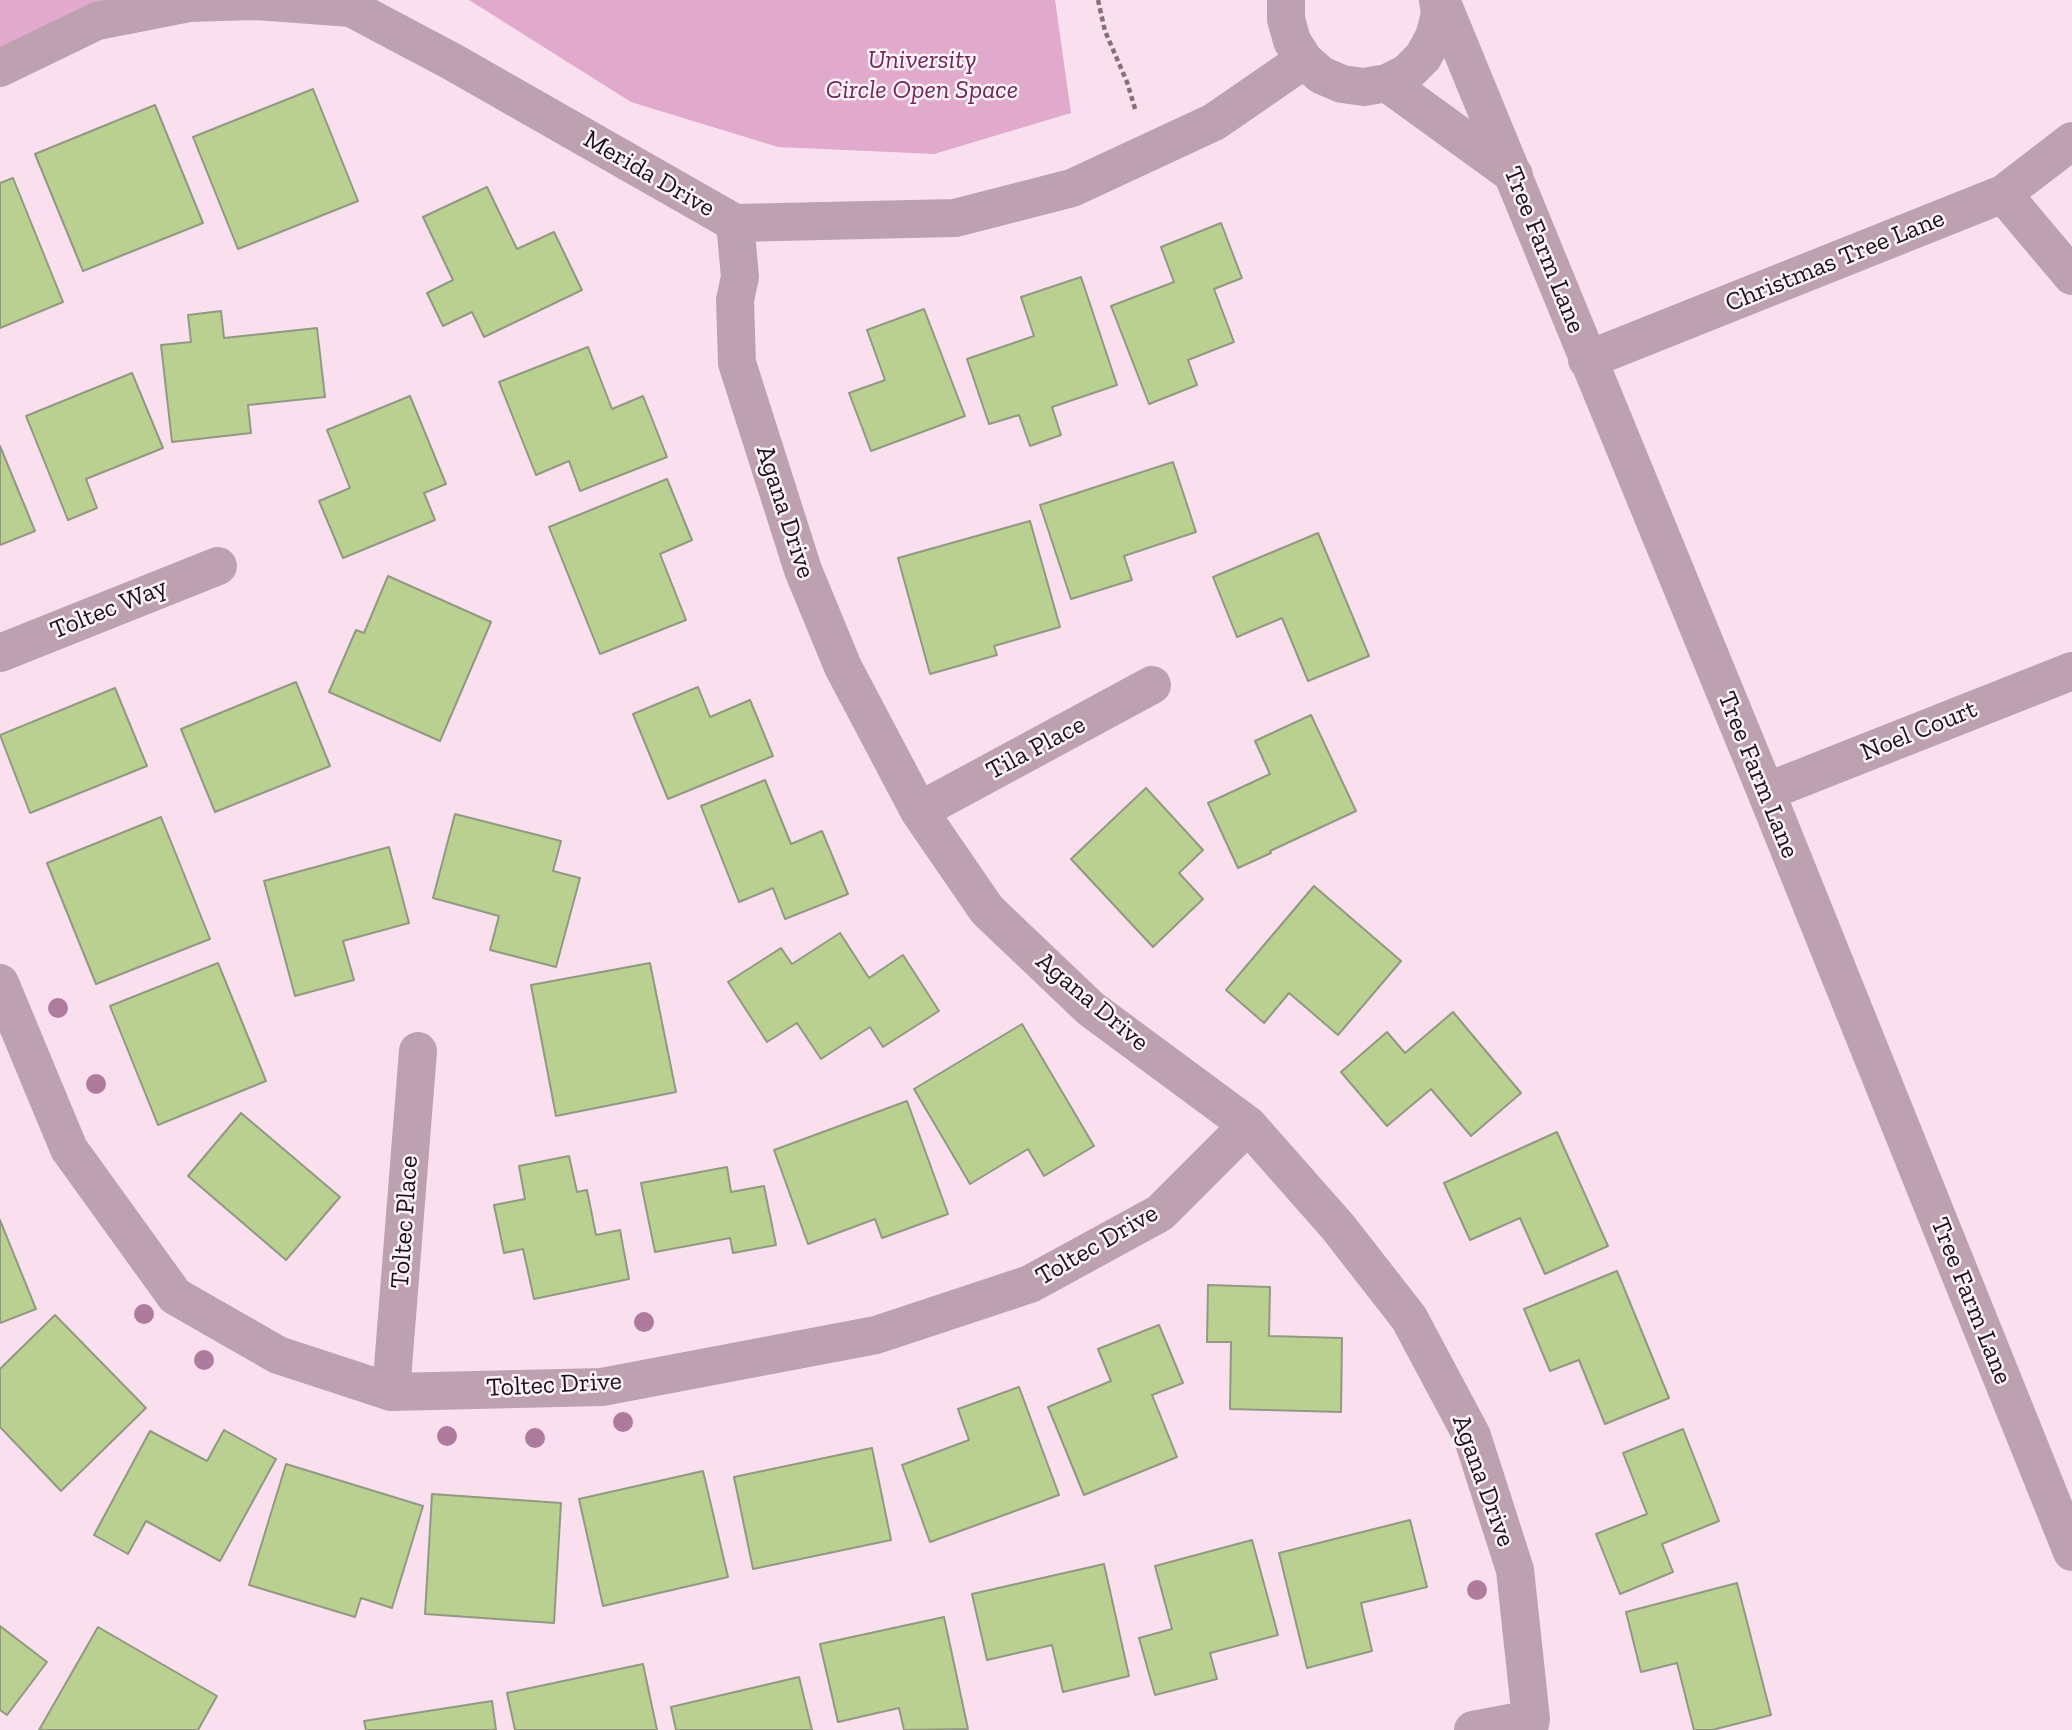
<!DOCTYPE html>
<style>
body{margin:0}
canvas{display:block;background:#fae0ef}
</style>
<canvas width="2072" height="1730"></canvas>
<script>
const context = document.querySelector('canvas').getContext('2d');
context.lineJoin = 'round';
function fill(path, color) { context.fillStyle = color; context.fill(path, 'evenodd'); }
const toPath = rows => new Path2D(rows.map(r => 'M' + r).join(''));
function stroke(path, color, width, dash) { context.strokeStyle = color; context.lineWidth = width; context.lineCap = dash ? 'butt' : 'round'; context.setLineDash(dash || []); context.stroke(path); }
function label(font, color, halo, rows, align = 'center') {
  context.font = font + ' "Zilla Slab",serif'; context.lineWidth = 5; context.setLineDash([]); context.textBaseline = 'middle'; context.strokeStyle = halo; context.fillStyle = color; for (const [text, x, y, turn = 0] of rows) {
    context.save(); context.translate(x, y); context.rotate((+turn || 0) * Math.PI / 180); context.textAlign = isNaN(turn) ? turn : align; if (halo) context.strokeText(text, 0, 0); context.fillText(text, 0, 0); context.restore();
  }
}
fill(toPath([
 [0,0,256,0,189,3,0,68],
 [469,0,1055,0,1071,113,934,154,778,147,631,102]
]), '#e1a9cb');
const building = toPath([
 [313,89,358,201,238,249,193,137,313,89],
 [155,105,203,223,83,271,35,154,155,105],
 [13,178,63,302,0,328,0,183,13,178],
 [487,187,517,249,554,232,582,290,484,337,472,312,443,326,427,293,453,280,423,217,487,187],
 [1221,223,1242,278,1214,289,1234,342,1188,360,1197,385,1149,404,1111,306,1174,282,1161,247,1221,223],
 [1081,277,1117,385,1052,407,1061,435,1030,446,1019,415,989,424,967,359,1034,336,1021,297,1081,277],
 [924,309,965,416,871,451,849,393,885,380,867,330,924,309],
 [221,311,224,338,317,328,325,397,248,405,251,433,172,442,161,345,191,342,188,315,221,311],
 [588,347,612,409,643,396,667,457,580,491,569,461,536,475,499,382,588,347],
 [132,373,163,448,86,479,97,508,68,520,26,416,132,373],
 [410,396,446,484,424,493,435,520,343,558,319,501,350,488,327,430,410,396],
 [0,446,35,531,0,545,0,446],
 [1173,462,1196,532,1124,556,1132,580,1071,599,1040,505,1173,462],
 [667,479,692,540,660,554,686,620,600,654,549,527,667,479],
 [1030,521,1060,627,994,646,997,655,930,674,898,558,1030,521],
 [1318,533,1369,656,1308,681,1282,618,1237,637,1213,577,1318,533],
 [388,576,491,622,440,741,329,692,356,630,364,633,388,576],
 [296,682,330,766,215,812,181,729,296,682],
 [698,687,710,717,750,700,773,756,668,799,633,714,698,687],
 [115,688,147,766,30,813,0,735,115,688],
 [1311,715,1356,811,1270,851,1271,853,1238,868,1208,803,1270,774,1255,741,1311,715],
 [765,780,791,844,822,831,848,894,785,919,773,888,739,902,701,806,765,780],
 [1146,788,1203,850,1179,873,1203,899,1153,947,1071,859,1146,788],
 [455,814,561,841,553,871,580,878,556,967,490,950,499,916,433,898,455,814],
 [161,817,210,939,96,984,47,863,161,817],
 [389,847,409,923,343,941,354,980,295,996,264,881,389,847],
 [1314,886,1401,961,1338,1035,1289,993,1264,1023,1226,990,1314,886],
 [840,933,869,978,903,955,939,1011,883,1047,870,1027,821,1059,797,1023,767,1042,728,982,781,948,792,964,840,933],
 [218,963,266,1081,158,1125,110,1006,218,963],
 [650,963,676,1092,556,1116,531,985,650,963],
 [1453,1012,1521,1093,1471,1136,1431,1089,1387,1126,1341,1072,1387,1032,1405,1053,1453,1012],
 [1022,1024,1094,1146,1044,1176,1028,1149,970,1184,914,1089,1022,1024],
 [907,1101,948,1214,882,1238,875,1219,808,1244,774,1150,907,1101],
 [241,1113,340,1197,286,1260,188,1176,241,1113],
 [1557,1132,1608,1246,1545,1274,1520,1218,1470,1240,1444,1183,1557,1132],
 [569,1156,577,1192,587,1190,596,1235,620,1230,629,1279,534,1299,523,1249,504,1253,494,1205,525,1199,519,1166,569,1156],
 [727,1167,731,1192,764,1186,776,1245,733,1253,730,1238,655,1252,641,1183,727,1167],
 [0,1220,36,1309,0,1323,0,1220],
 [1617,1271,1669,1398,1605,1424,1579,1360,1550,1371,1524,1309,1617,1271],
 [1208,1285,1270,1287,1269,1336,1342,1338,1341,1412,1230,1409,1231,1342,1207,1342,1208,1285],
 [55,1315,146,1408,61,1491,0,1427,0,1369,55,1315],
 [1159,1325,1183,1383,1152,1395,1177,1457,1084,1495,1048,1407,1111,1381,1098,1349,1159,1325],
 [1019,1387,1059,1495,930,1542,902,1465,969,1440,958,1409,1019,1387],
 [1683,1429,1719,1521,1662,1544,1673,1572,1620,1594,1596,1534,1647,1514,1623,1453,1683,1429],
 [224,1430,276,1459,220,1561,146,1521,128,1554,94,1535,150,1431,207,1461,224,1430],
 [872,1448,891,1540,753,1569,734,1477,872,1448],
 [286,1464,423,1506,392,1608,361,1598,355,1617,249,1585,286,1464],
 [703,1471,728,1577,603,1606,579,1499,703,1471],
 [432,1494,561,1503,554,1623,425,1614,432,1494],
 [1410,1520,1427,1587,1361,1603,1372,1651,1307,1668,1279,1553,1410,1520],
 [1252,1540,1278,1635,1210,1653,1217,1679,1155,1695,1139,1638,1172,1629,1155,1566,1252,1540],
 [1104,1564,1129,1676,1063,1692,1052,1645,987,1660,972,1594,1104,1564],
 [1737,1583,1771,1715,1712,1730,1694,1730,1677,1663,1641,1672,1626,1612,1737,1583],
 [944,1617,968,1729,904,1730,899,1708,838,1722,820,1644,944,1617],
 [0,1626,47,1662,7,1715,0,1710,0,1626],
 [98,1627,217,1696,198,1730,39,1730,98,1627],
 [643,1664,657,1730,515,1730,507,1693,643,1664],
 [799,1677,812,1730,676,1730,671,1707,799,1677],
 [492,1701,496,1730,366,1730,364,1721,492,1701]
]);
fill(building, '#bad090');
stroke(building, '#919982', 2);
stroke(toPath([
 [1098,0,1105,31,1127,82,1136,112]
]), '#83727c', 4.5, [5, 3.5]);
stroke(toPath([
 [1286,0,1286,19,1292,41,1304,60,1321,75,1342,84,1364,87,1387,83,1407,73,1423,57,1434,37,1440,14,1438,0],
 [1441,0,1766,792,2072,1552],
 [0,68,97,21,189,3,256,1,351,8,451,61,735,223,955,218,1072,188,1214,122,1304,60],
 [1387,83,1514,175],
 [2003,194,2072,276],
 [735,223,740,277,735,300,737,363,803,570,843,667,919,811,987,910,1091,1009,1248,1125,1338,1227,1409,1318,1472,1436,1515,1570,1531,1719,1529,1730],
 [1587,360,2003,194,2072,141],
 [0,653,218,566],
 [1766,792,2072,671],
 [919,811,1152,685],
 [0,983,69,1149,175,1296,278,1355,391,1392,602,1387,876,1335,1030,1284,1160,1213,1248,1125],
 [391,1392,418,1051],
 [1473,1730,1531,1719]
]), '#bda1b1', 38);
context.fillStyle = '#ae7b9c';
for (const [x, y] of [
 [58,1008],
 [96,1084],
 [144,1314],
 [644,1322],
 [204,1360],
 [623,1422],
 [447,1436],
 [535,1438],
 [1477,1590]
]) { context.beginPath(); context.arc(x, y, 10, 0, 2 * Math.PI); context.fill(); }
label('italic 26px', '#702859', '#fdf2f8', [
 ["University",922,61],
 ["Circle Open Space",922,91]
]);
label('26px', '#1b1217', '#fdf2f8', [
 ["Merida Drive",649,174,30],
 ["Tree Farm Lane",1544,250,68],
 ["Christmas Tree Lane",1835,261,-22],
 ["Agana Drive",785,512,72],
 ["Toltec Way",109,609,-22],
 ["Noel Court",1919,731,-22],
 ["Tila Place",1036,748,-28],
 ["Tree Farm Lane",1758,775,68],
 ["Agana Drive",1092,1002,40],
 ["Toltec Place",405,1222,-86],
 ["Toltec Drive",1097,1245,-30],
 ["Tree Farm Lane",1971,1301,68],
 ["Toltec Drive",554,1385,-3],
 ["Agana Drive",1483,1481,70]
]);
</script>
